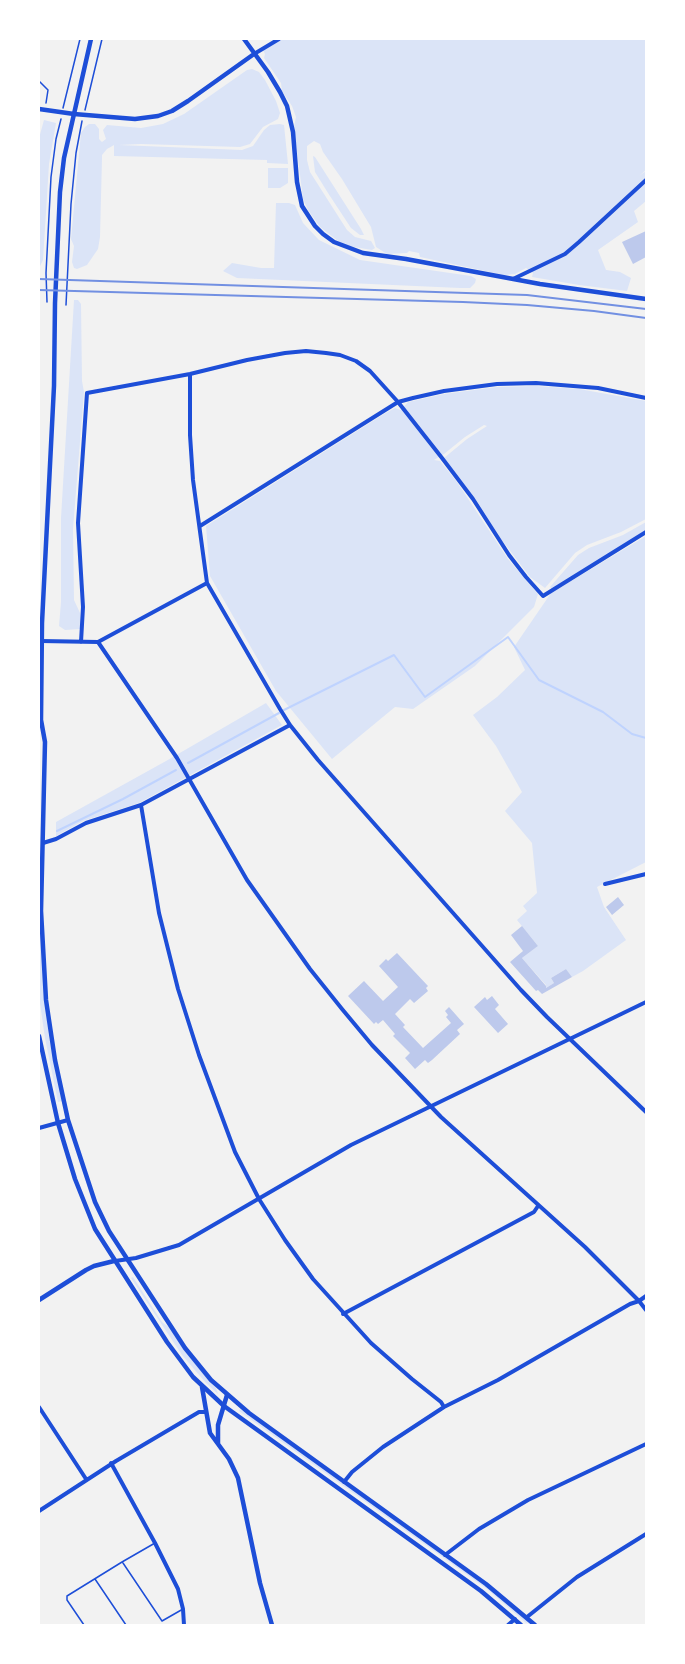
<!DOCTYPE html>
<style>
body{margin:0}
#map{position:relative;width:685px;height:1664px;overflow:hidden;background:#f2f2f2;font-family:"PT Serif",serif}
canvas{display:block}
.frame{position:absolute;inset:0;border:40px solid #fff;pointer-events:none}
</style>
<div id="map">
<canvas width="685" height="1664"></canvas>
<div class="frame"></div>
</div>
<script>
const context = document.querySelector('canvas').getContext('2d');
context.lineJoin = 'round';
function fill(path, color) { context.fillStyle = color; context.fill(path, 'evenodd'); }
const toPath = rows => new Path2D(rows.map(r => 'M' + r).join(''));
function stroke(path, color, width, dash) { context.strokeStyle = color; context.lineWidth = width; context.lineCap = dash ? 'butt' : 'round'; context.setLineDash(dash || []); context.stroke(path); }
fill(toPath([
 [281,39,646,39,646,170,639,176,646,171,646,201,634,211,638,222,598,250,606,270,620,272,631,278,627,291,579,285,532,277,533,273,526,268,515,274,504,275,420,257,419,253,409,251,407,253,387,254,376,247,371,227,342,179,323,152,320,144,314,141,307,146,307,160,310,172,347,230,355,237,371,241,375,248,372,250,360,248,349,246,338,241,320,227,308,210,303,199,294,127,296,117,292,106,282,91,281,83,264,58,265,54,263,50],
 [252,69,259,72,265,80,276,101,280,113,278,119,263,127,250,144,240,147,141,144,119,145,242,150,253,146,264,130,270,125,280,124,284,125,288,164,267,163,267,160,114,156,114,145,107,149,102,155,102,158,100,237,98,249,87,265,77,269,74,268,72,262,74,246,71,239,81,133,85,127,89,124,95,124,99,129,99,139,102,142,106,139,103,130,107,125,141,128,163,124,184,114,247,70],
 [44,120,56,123,49,164,43,260,40,266,39,138],
 [313,156,315,157,361,229,364,235,360,235,351,228,328,193,315,172],
 [268,168,288,168,288,183,280,188,268,188],
 [276,203,289,203,295,205,303,223,319,240,360,260,471,276,476,279,475,283,470,288,460,288,237,278,223,271,232,263,261,268,274,268],
 [74,300,78,300,81,304,82,381,84,392,73,529,74,600,80,613,80,629,65,630,59,626,61,602,61,518],
 [536,386,579,389,646,401,646,519,621,532,587,545,575,553,545,588,530,577,501,539,475,498,444,458,467,439,487,426,484,425,465,437,444,454,434,460,440,461,457,482,508,559,538,594,534,607,475,666,413,709,395,707,332,759,276,691,210,576,206,526,384,414,395,408,401,410,408,402,444,394,497,387],
 [646,522,646,530,552,589,550,587,578,555,589,548,623,535],
 [646,536,646,862,597,887,604,907,626,940,583,971,572,977,566,969,551,978,554,983,546,988,546,985,522,958,538,946,517,920,527,911,523,906,537,893,532,843,505,811,522,792,496,746,473,715,497,697,525,670,514,647,551,593],
 [266,703,282,725,139,803,83,821,56,836,56,822,166,761],
 [39,932,41,937,45,1001,49,1038,62,1101,58,1102,45,1038,40,1003],
 [133,1277,162,1322,170,1328,185,1352,216,1388,218,1394,206,1383,182,1355,131,1278],
 [240,1409,488,1588,529,1622,526,1623,487,1589,239,1411]
]), '#dbe4f7');
stroke(toPath([
 [284,710,394,655,425,697,508,637,539,680,603,712,632,734,646,738],
 [188,763,279,713],
 [57,831,123,799,176,770]
]), '#bfd3fe', 2);
fill(toPath([
 [646,231,646,257,633,264,622,242],
 [618,897,624,905,612,915,606,907],
 [522,926,538,946,522,958,546,986,546,988,554,983,551,978,566,969,572,977,542,994,538,990,536,991,510,962,523,951,511,935],
 [397,953,428,986,426,988,428,991,414,1003,410,999,395,1014,405,1025,403,1027,423,1048,451,1023,446,1017,448,1015,445,1011,449,1007,464,1024,457,1030,460,1034,432,1060,428,1063,425,1060,415,1069,405,1058,410,1053,393,1036,395,1034,383,1020,378,1024,376,1022,374,1024,348,996,364,981,383,1001,398,987,379,966,386,959,388,961],
 [492,996,499,1005,495,1009,508,1024,498,1033,474,1007,485,997,487,1000]
]), '#bdc9ec');
stroke(toPath([
 [39,81,48,90,46,103],
 [63,108,80,39],
 [85,110,102,39],
 [47,302,46,273,51,177,56,139,61,119],
 [66,305,71,204,76,153,82,121]
]), '#1d4ed8', 1.5);
stroke(toPath([
 [123,1563,162,1621,183,1609],
 [95,1579,126,1625],
 [84,1625,67,1600,67,1596,122,1562,155,1543]
]), '#1d4ed8', 1.5);
stroke(toPath([
 [254,54,279,39],
 [513,279,565,254,579,242,646,180],
 [190,374,190,435,193,480,207,583,280,709,290,725,318,760,521,990,547,1017,646,1112],
 [200,526,398,402,413,398,444,391,497,384,536,383,598,388,646,398],
 [41,641,98,642,207,583],
 [81,642,83,607,78,523,87,393,190,374,247,360,285,353,306,351,326,353,340,355,356,361,370,371,398,402,442,458,473,499,509,555,526,577,543,596,646,532],
 [98,642,177,758,247,880,310,969,342,1009,372,1045,441,1117,585,1247,639,1301,646,1310],
 [141,805,159,913,178,989,199,1055,235,1152,259,1199,285,1240,313,1279,371,1343,412,1379,441,1402,444,1407],
 [43,843,56,839,86,823,141,805,290,725],
 [605,884,646,874],
 [39,1128,68,1120],
 [115,1261,136,1258,179,1245,351,1145,646,1002],
 [343,1314,534,1212,538,1206],
 [39,1407,86,1479],
 [111,1463,155,1543,178,1589,183,1609,184,1625],
 [344,1482,352,1472,383,1447,444,1407,498,1380,630,1304,639,1301,646,1296],
 [39,1511,116,1461,199,1412,206,1412],
 [445,1555,479,1529,528,1500,646,1444],
 [527,1617,577,1577,646,1534],
 [508,1625,515,1619]
]), '#1d4ed8', 4);
stroke(toPath([
 [244,39,268,72,280,92,287,106,293,132,297,182,302,206,315,226,323,234,334,242,363,253,406,259,540,284,646,299],
 [39,109,74,114,135,119,158,116,172,111,188,101,254,54],
 [39,1300,86,1270,94,1266,114,1261],
 [202,1387,210,1433,229,1459,238,1478,260,1583,272,1625],
 [218,1443,218,1425,227,1395]
]), '#1d4ed8', 4.5);
stroke(toPath([
 [91,39,64,158,60,192,55,303,54,386,42,623,41,720,45,742,41,911,46,1000,55,1060,68,1120,95,1202,109,1231,185,1348,211,1380,249,1413,486,1584,535,1625],
 [39,1036,58,1123,75,1179,95,1229,167,1342,193,1377,224,1406,481,1591,521,1625]
]), '#1d4ed8', 4.5);
stroke(toPath([
 [39,279,527,295,646,309],
 [39,290,463,302,527,305,594,311,646,318]
]), '#7290e2', 2);
</script>
